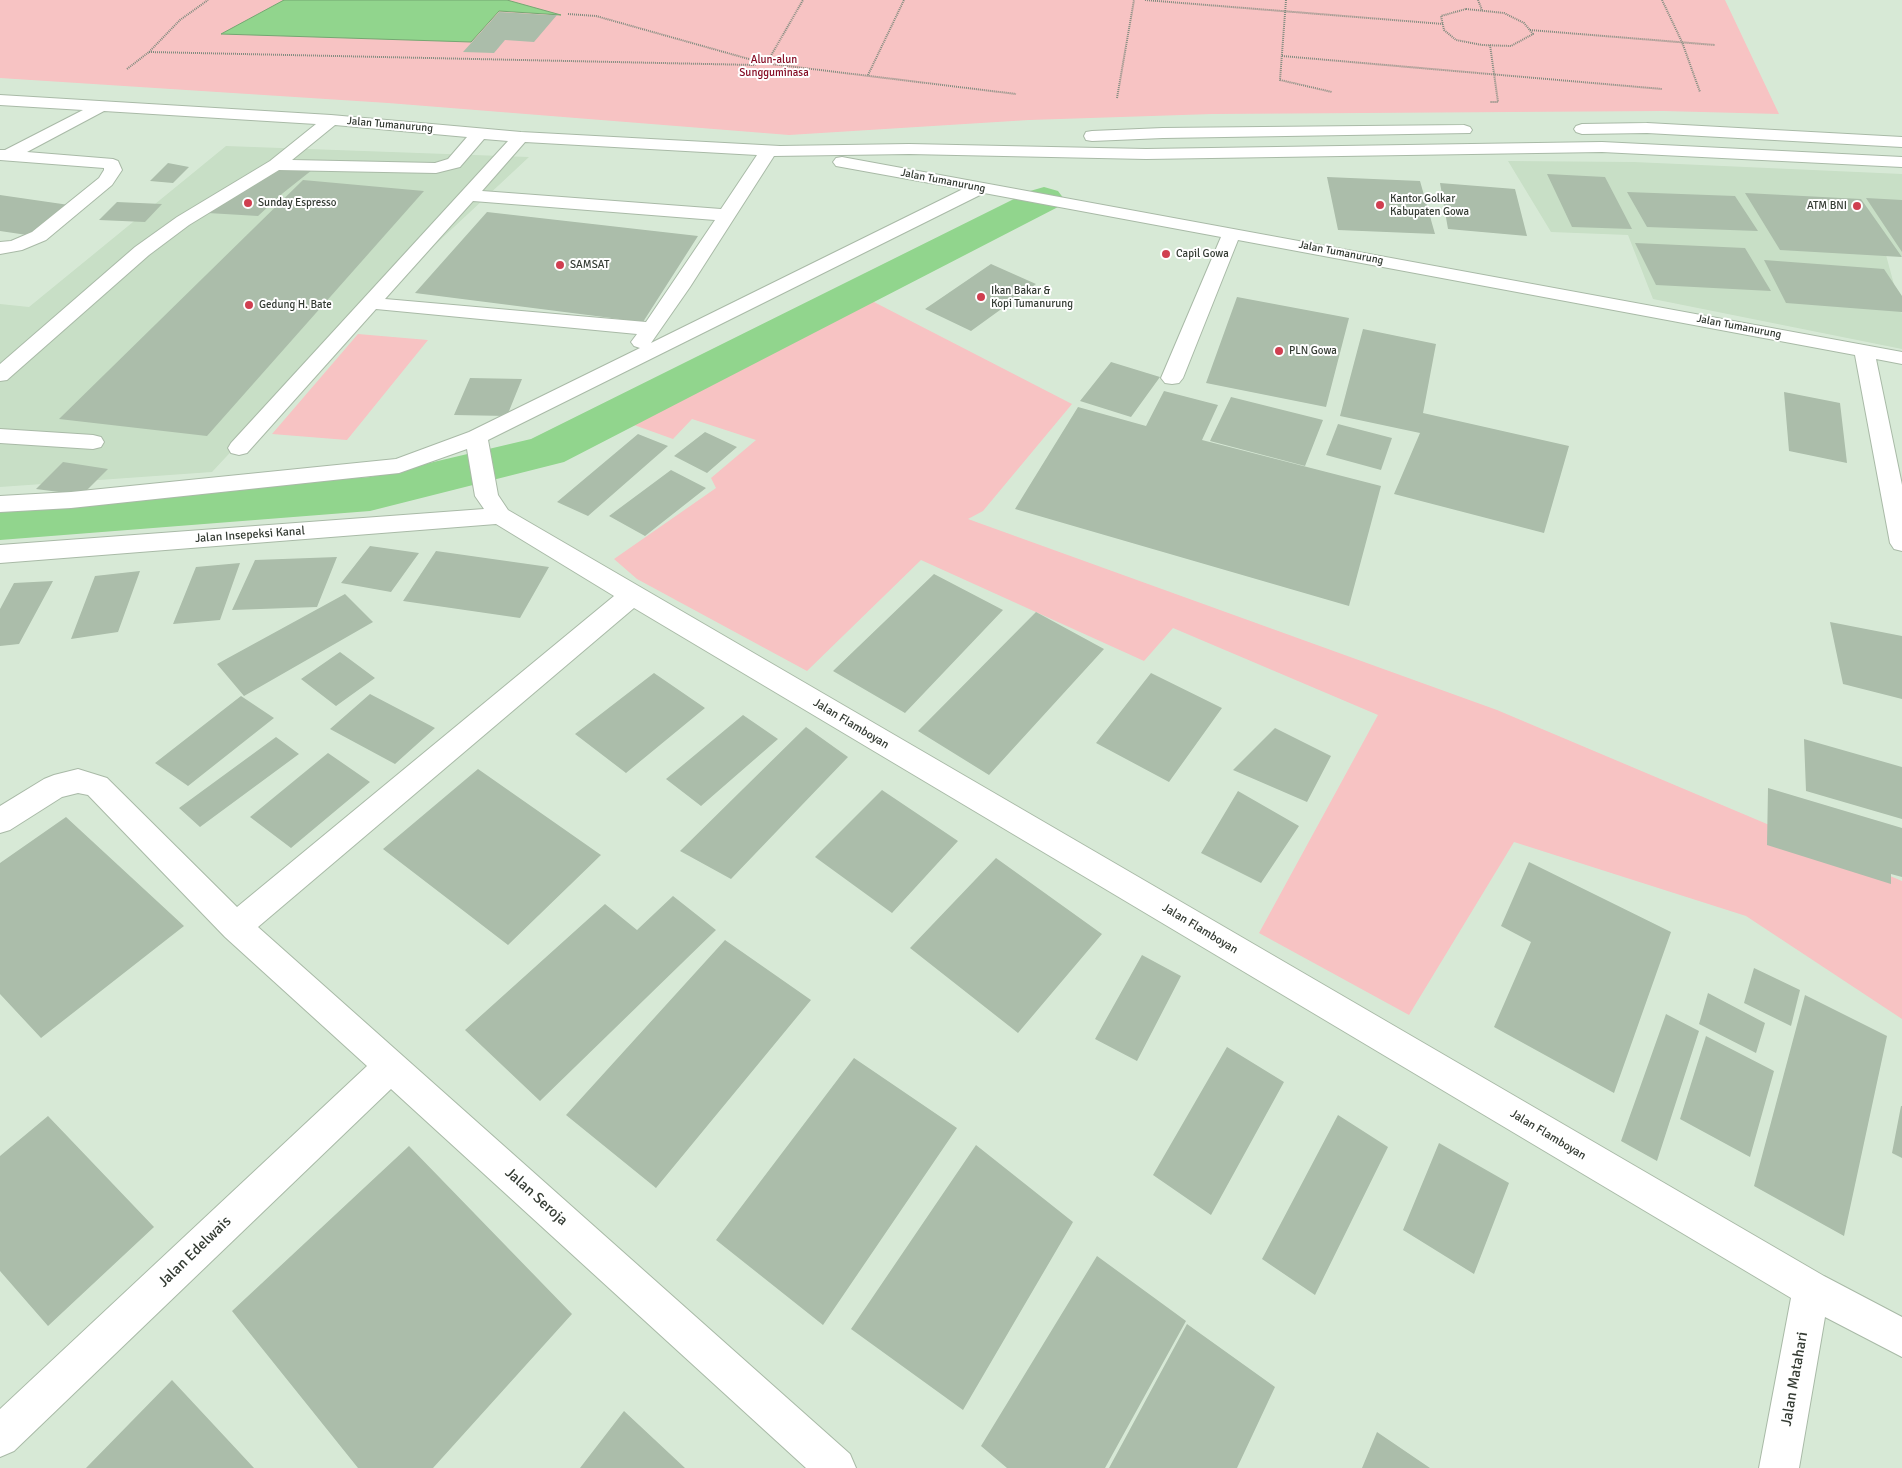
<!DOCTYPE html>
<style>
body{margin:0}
canvas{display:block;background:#d7e9d6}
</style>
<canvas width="1902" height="1468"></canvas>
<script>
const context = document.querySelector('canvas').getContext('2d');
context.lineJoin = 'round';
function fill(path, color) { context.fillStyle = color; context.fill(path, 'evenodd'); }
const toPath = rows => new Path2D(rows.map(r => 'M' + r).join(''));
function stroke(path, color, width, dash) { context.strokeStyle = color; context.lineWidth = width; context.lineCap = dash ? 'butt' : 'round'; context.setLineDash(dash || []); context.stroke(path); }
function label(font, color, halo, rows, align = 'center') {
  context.font = font + ' Signika,sans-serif'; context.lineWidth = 4; context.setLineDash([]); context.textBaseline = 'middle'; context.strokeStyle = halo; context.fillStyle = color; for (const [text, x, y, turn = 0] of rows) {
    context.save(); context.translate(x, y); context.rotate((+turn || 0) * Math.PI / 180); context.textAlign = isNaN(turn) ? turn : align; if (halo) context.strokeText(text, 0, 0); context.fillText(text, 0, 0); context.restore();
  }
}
fill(toPath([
 [226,146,529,157,349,325,212,472,0,487,0,304,29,307],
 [1508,161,1634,162,1902,174,1902,256,1886,255,1902,314,1902,349,1653,299,1628,235,1551,232]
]), '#c8dfc6');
fill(toPath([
 [0,0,1725,0,1779,114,1663,111,1212,114,1029,120,789,135,388,103,0,78],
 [872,301,1072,404,983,511,968,519,1497,710,1902,881,1902,1019,1746,916,1514,842,1409,1015,1259,933,1378,715,1173,628,1144,661,921,560,807,671,637,579,614,559,716,488,711,478,756,440,692,419,673,439,634,425,700,388],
 [358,334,428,340,347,440,272,434]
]), '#f7c3c3');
const water = toPath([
 [284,0,507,0,561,15,499,11,471,42,221,34,284,0]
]);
fill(water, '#91d58d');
stroke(water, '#75a772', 1);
fill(toPath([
 [1044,187,1058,191,1064,199,1058,207,564,462,370,511,0,540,0,504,370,477,531,439,1030,191,1044,187]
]), '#91d58d');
fill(toPath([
 [499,12,550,15,557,15,534,42,505,40,494,53,463,52],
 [168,163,189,167,173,183,150,181],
 [275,170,312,170,283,193,258,216,208,213],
 [1547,174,1605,177,1632,229,1572,227],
 [1327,177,1420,181,1435,234,1338,230],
 [303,180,424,191,207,436,59,419],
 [1440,183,1515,189,1527,236,1448,229],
 [1627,192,1735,196,1758,231,1647,227],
 [1745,193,1861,199,1902,257,1780,250],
 [0,195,69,205,27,235,0,231],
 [1866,198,1902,200,1902,252],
 [117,202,162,204,145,222,99,220],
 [487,212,698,236,643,322,415,293],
 [1635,243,1745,248,1771,291,1656,285],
 [1764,260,1884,269,1902,296,1902,312,1786,303],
 [991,264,1036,284,971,331,925,309],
 [1237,297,1349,318,1326,407,1206,383],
 [1363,329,1436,344,1423,413,1569,446,1544,533,1394,494,1420,433,1340,416],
 [1111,362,1160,377,1131,417,1080,401],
 [470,378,522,379,507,416,454,415],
 [1164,391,1218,405,1202,440,1381,486,1349,606,1015,509,1078,407,1146,426],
 [1784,392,1840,403,1847,463,1789,451],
 [1231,397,1323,420,1305,466,1210,441],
 [1338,424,1392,438,1381,470,1326,455],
 [705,432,737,447,707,473,674,456],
 [638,434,668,446,588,516,557,502],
 [63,462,108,469,82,495,36,489],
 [671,470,706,488,645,536,609,516],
 [370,546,419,553,391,592,341,583],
 [436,551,549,567,520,618,403,601],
 [337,557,317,607,232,610,255,560],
 [240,563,220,620,173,624,196,567],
 [140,571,118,632,71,639,95,576],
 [934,574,1003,610,905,713,833,671],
 [53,581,19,644,0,646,0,609,14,583],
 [345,594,373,622,244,696,217,664],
 [1036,612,1104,649,989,775,918,731],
 [1830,622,1902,636,1902,699,1843,684],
 [340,652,375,678,336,706,301,679],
 [654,673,705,708,626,773,575,734],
 [1151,673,1222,708,1169,782,1096,743],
 [370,694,435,728,395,764,330,729],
 [241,696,274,718,188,786,155,763],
 [743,715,778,739,701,806,666,779],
 [806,727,848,757,731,879,680,851],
 [1275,728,1331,756,1307,802,1233,770],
 [276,737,299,754,200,827,179,808],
 [1804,739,1902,767,1902,819,1806,791],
 [328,753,370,782,291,848,250,817],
 [478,769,601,855,508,945,383,849],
 [1768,788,1902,828,1902,877,1891,874,1891,884,1767,845],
 [882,790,958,841,892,913,815,857],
 [1238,791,1299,826,1261,883,1201,853],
 [66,817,184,926,41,1038,0,994,0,863],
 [996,858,1102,934,1018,1033,910,948],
 [1529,862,1671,932,1614,1093,1494,1027,1531,942,1501,926],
 [673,896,716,930,540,1101,465,1030,605,904,637,930],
 [725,940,811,1000,656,1188,566,1115],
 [1142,955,1181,976,1137,1061,1095,1039],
 [1754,968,1800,990,1791,1026,1744,1003],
 [1708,993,1765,1023,1756,1053,1699,1024],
 [1805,995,1887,1036,1844,1236,1754,1186],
 [1666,1014,1699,1031,1657,1161,1621,1141],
 [1706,1036,1774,1071,1750,1157,1680,1119],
 [1227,1047,1284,1082,1211,1215,1153,1175],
 [854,1058,957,1128,823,1325,716,1240],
 [1901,1106,1902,1106,1902,1158,1892,1153],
 [1338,1115,1388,1147,1315,1295,1262,1259],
 [48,1116,154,1227,48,1326,0,1271,0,1156],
 [1439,1143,1509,1183,1474,1274,1403,1230],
 [976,1145,1073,1222,963,1410,851,1329],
 [409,1146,572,1314,433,1468,358,1468,232,1311],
 [1097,1256,1186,1321,1105,1468,1007,1468,981,1446],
 [1187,1324,1275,1387,1237,1468,1109,1468],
 [172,1380,254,1468,86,1468],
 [624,1411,685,1468,580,1468],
 [1377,1432,1430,1468,1362,1468]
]), '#abbdaa');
const minor = toPath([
 [0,95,331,115,521,132,780,146,909,144,1146,149,1602,142,1902,157,1902,167,1602,152,1146,159,909,154,774,156,690,287,651,343,963,189,836,166,833,162,836,158,842,157,1902,352,1902,364,1876,359,1902,485,1902,551,1894,549,1890,543,1855,355,1238,240,1183,378,1179,383,1172,384,1165,383,1161,378,1221,237,984,193,488,440,498,495,508,510,1824,1276,1902,1317,1902,1357,1825,1317,1799,1468,1759,1468,1791,1298,634,608,258,927,850,1454,856,1468,806,1468,391,1089,14,1451,0,1457,0,1409,367,1066,225,937,88,795,78,793,62,797,10,830,0,833,0,806,44,779,54,775,78,769,107,778,237,907,614,596,496,524,0,563,0,545,484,509,475,496,467,449,399,473,71,508,0,512,0,496,71,492,396,459,469,432,640,348,634,346,631,342,637,334,376,309,247,453,239,455,231,453,228,448,231,443,508,141,484,139,460,167,436,173,279,170,189,225,149,255,7,380,0,381,0,364,135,247,177,217,270,161,316,124,104,111,27,152,113,159,118,161,122,170,112,185,46,240,22,250,0,254,0,242,11,241,32,232,99,178,104,170,104,168,0,160,0,150,5,150,83,110,0,105,0,95],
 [335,125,467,137,448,159,435,163,292,160,335,125],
 [525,142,757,155,721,209,482,191,525,142],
 [473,201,715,220,646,322,385,299,473,201],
 [1647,123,1902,137,1902,147,1647,133,1582,134,1576,132,1574,129,1576,126,1582,124,1647,123],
 [1464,125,1470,127,1472,130,1470,133,1163,138,1092,141,1086,140,1084,136,1086,132,1092,131,1163,128,1464,125],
 [0,429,93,435,101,437,104,442,101,447,93,449,0,443,0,429]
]);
stroke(minor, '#a9baa7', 2);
stroke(toPath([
 [1145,0,1443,24],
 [1286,0,1280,80,1332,92],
 [1478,0,1482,10],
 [1662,0,1682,42,1700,92],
 [1466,9,1504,13,1524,23,1533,34,1511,46,1482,45,1456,40,1444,30,1441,16,1466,9],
 [568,14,596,16,763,63,1016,94],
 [1530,30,1715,45],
 [1490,45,1498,102,1490,102],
 [149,52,754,65,769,59,803,0],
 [1282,56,1662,89],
 [127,69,149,52,180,20,208,0],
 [868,75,904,0],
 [1117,98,1134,0]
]), '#7f8b7e', 2, [1, 1]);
fill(minor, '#fff');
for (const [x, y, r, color] of [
 [248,203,5,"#d03f50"],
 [1380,205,5,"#d03f50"],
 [1857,206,5,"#d03f50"],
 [1166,254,5,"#d03f50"],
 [560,265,5,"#d03f50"],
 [981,297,5,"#d03f50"],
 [249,305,5,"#d03f50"],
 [1279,351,5,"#d03f50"]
]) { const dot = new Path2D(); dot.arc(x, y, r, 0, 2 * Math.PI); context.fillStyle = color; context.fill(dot); stroke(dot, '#fff', 2); }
label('11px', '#850d25', '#fff', [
 ["Alun-alun",774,60],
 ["Sungguminasa",774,73]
]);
label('11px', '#343b33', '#fff', [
 ["Jalan Tumanurung",390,125,5],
 ["Jalan Tumanurung",943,181,11],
 ["Jalan Tumanurung",1341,253,11],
 ["Jalan Tumanurung",1739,327,11]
]);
label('11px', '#343b33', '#fff', [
 ["Kantor Golkar",1390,199],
 ["Kabupaten Gowa",1390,212],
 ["Sunday Espresso",258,203],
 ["ATM BNI",1847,206,"right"],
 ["Capil Gowa",1176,254],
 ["SAMSAT",570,265],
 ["Ikan Bakar &",991,291],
 ["Kopi Tumanurung",991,304],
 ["Gedung H. Bate",259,305],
 ["PLN Gowa",1289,351]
], 'left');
label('12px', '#343b33', '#fff', [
 ["Jalan Insepeksi Kanal",250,535,-4],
 ["Jalan Flamboyan",851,724,31],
 ["Jalan Flamboyan",1200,929,31],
 ["Jalan Flamboyan",1548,1135,31]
]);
label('15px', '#343b33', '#fff', [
 ["Jalan Seroja",536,1197,42],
 ["Jalan Edelwais",195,1252,-44],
 ["Jalan Matahari",1795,1379,-80]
]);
</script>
